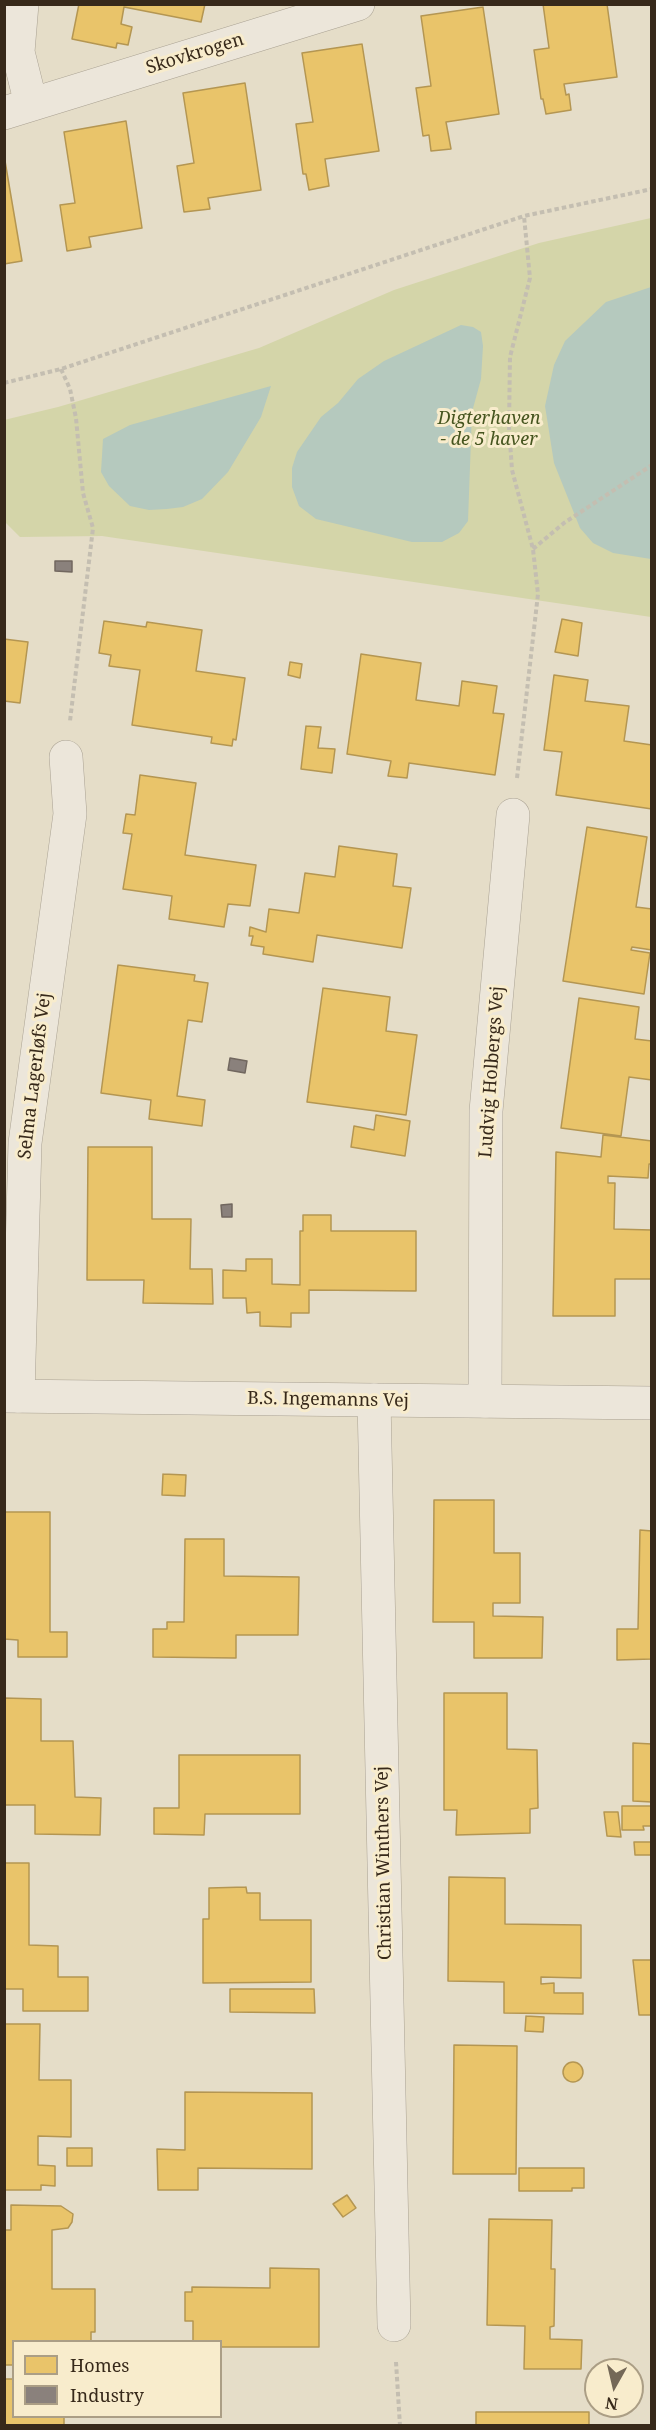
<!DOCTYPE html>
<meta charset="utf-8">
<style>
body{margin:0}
#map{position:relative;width:656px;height:2430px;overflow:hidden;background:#e5ddc8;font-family:"Noto Serif",serif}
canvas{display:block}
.frame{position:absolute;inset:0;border:6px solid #37291a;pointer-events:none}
.legend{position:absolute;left:12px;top:2340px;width:210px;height:78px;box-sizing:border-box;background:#f8eccc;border:2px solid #ab9e85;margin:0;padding:8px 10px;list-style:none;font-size:18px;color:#37291a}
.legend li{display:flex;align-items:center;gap:12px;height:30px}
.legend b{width:30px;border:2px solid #ab9e85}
.north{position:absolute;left:584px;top:2358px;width:60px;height:60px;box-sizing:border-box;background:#f8eccc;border:2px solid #ab9e85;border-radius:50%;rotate:188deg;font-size:16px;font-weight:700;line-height:24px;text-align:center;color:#37291a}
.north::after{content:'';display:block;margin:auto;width:21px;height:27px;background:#746857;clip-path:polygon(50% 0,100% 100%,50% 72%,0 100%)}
</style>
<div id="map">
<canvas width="656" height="2430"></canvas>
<div class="frame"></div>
<ul class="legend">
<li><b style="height:16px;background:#e9c46a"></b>Homes</li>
<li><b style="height:16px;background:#8a817c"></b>Industry</li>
</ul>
<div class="north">N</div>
</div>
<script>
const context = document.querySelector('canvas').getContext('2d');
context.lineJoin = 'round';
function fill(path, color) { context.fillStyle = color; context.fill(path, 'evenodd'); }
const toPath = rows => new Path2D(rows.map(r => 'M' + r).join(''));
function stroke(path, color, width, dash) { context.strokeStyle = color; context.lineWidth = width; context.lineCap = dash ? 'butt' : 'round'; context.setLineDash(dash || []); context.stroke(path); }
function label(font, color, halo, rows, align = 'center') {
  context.font = font + ' "Noto Serif",serif'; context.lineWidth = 6; context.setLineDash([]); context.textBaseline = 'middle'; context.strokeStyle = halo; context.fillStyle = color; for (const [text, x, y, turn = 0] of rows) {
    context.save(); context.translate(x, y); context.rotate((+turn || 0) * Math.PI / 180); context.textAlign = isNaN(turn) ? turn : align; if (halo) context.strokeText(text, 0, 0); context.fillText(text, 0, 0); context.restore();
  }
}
fill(toPath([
 [651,218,651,617,102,536,20,537,5,522,4,420,58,407,259,348,394,290,539,243]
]), '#d4d5a9');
fill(toPath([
 [651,287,652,287,651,559,613,553,593,543,580,528,554,463,545,406,554,365,565,341,606,302],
 [461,325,473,327,481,332,483,346,481,379,472,412,468,521,459,533,442,542,412,542,316,519,299,506,292,487,292,468,297,452,321,417,338,403,358,379,384,361],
 [271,386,261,417,228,472,202,499,183,507,167,509,149,510,130,506,109,486,101,472,103,439,130,425]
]), '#b5c9be');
const homes = toPath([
 [79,4,205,4,201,22,124,7,121,24,132,27,128,45,117,43,116,48,72,39,79,4],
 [543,4,607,4,617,77,564,84,566,95,569,94,571,110,546,114,543,99,541,99,534,50,549,48,543,4],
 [483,7,499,114,446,122,451,149,431,151,429,135,423,136,416,88,431,86,421,16,483,7],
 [362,44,379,151,325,159,329,186,309,190,306,174,303,174,296,124,313,122,302,53,362,44],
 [245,83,261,190,208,198,210,209,184,212,177,166,194,163,183,93,245,83],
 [126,121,142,228,89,237,91,247,67,251,60,205,75,203,64,132,126,121],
 [4,155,22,261,4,264,4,155],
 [562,619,582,623,578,656,555,652,562,619],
 [104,621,146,627,147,622,202,630,196,671,245,678,236,740,233,739,232,746,211,743,212,737,132,725,140,670,109,666,111,655,99,653,104,621],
 [4,639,28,642,20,703,4,701,4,639],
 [361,654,421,663,416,700,459,706,462,681,497,686,493,713,504,714,495,775,409,763,407,778,388,776,391,761,347,754,361,654],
 [290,662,302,664,300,678,288,675,290,662],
 [554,675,588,680,585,701,629,706,624,741,652,745,652,809,556,795,562,752,544,750,554,675],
 [306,726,321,727,318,748,335,749,332,773,301,769,306,726],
 [140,775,196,783,185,855,256,865,250,906,228,904,224,927,169,919,172,896,123,889,132,834,123,833,126,814,135,815,140,775],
 [587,827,647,837,636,907,652,909,652,950,632,947,631,950,650,953,644,994,563,981,587,827],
 [339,846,397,854,393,886,411,888,402,948,317,935,313,962,263,954,264,947,251,945,253,936,249,936,250,927,266,932,269,909,299,913,305,873,335,877,339,846],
 [118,965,195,975,194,981,208,983,202,1022,188,1020,177,1096,205,1100,202,1126,149,1119,151,1100,101,1093,118,965],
 [323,988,390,997,386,1031,417,1035,406,1115,307,1102,323,988],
 [579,998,639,1007,635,1039,652,1041,652,1080,629,1077,621,1136,561,1128,579,998],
 [376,1115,410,1121,405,1156,351,1147,354,1126,374,1130,376,1115],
 [603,1135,652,1141,652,1164,649,1164,648,1178,608,1176,608,1183,615,1183,614,1229,651,1230,651,1279,615,1279,615,1316,553,1316,556,1152,601,1157,603,1135],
 [88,1147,152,1147,152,1219,191,1219,190,1269,212,1269,213,1304,143,1303,144,1280,87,1280,88,1147],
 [303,1215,331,1215,331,1231,416,1231,416,1291,309,1290,309,1313,291,1313,291,1327,260,1326,260,1312,247,1313,246,1298,223,1298,223,1270,246,1271,246,1259,272,1259,272,1284,300,1285,300,1231,303,1231,303,1215],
 [163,1474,186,1475,185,1496,162,1495,163,1474],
 [434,1500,494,1500,494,1553,520,1553,520,1603,493,1603,493,1616,543,1617,542,1658,474,1658,474,1622,433,1622,434,1500],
 [4,1512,50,1512,50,1632,67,1632,67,1657,18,1657,18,1640,4,1639,4,1512],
 [640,1530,652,1531,652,1659,617,1660,617,1629,638,1629,640,1530],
 [185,1539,224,1539,224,1576,299,1577,298,1635,236,1635,236,1658,153,1657,153,1629,167,1629,167,1622,184,1622,185,1539],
 [444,1693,507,1693,507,1749,537,1750,538,1808,530,1809,530,1833,456,1835,457,1810,444,1810,444,1693],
 [4,1698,41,1699,41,1741,73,1741,75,1797,101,1798,100,1835,35,1834,35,1805,4,1805,4,1698],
 [633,1743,652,1744,652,1802,633,1801,633,1743],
 [179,1755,300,1755,300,1814,205,1814,204,1835,154,1834,154,1808,179,1808,179,1755],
 [622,1806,652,1806,652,1826,643,1826,644,1830,622,1830,622,1806],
 [604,1812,618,1812,621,1837,607,1836,604,1812],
 [634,1842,652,1842,652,1855,635,1855,634,1842],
 [4,1863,29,1863,29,1945,58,1946,58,1977,88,1977,88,2011,23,2011,23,1989,4,1989,4,1863],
 [449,1877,505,1878,505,1924,581,1925,581,1978,541,1977,541,1984,554,1983,554,1993,583,1993,583,2014,504,2013,504,1982,448,1981,449,1877],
 [246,1887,247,1893,260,1893,260,1920,311,1920,311,1982,203,1983,203,1919,209,1919,209,1888,246,1887],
 [633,1960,652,1960,652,2015,639,2015,633,1960],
 [230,1989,314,1989,315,2013,230,2012,230,1989],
 [526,2016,544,2017,543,2032,525,2031,526,2016],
 [4,2024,40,2024,39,2080,71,2080,71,2137,38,2136,38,2165,55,2166,55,2186,41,2185,41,2190,4,2190,4,2024],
 [454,2045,517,2046,516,2174,453,2174,454,2045],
 '563 2072a10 10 0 1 1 20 0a10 10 0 1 1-20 0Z',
 [185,2092,312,2093,312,2169,198,2168,198,2190,158,2190,157,2149,185,2150,185,2092],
 [67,2148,92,2148,92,2166,67,2166,67,2148],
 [519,2168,584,2168,584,2188,572,2188,572,2191,519,2191,519,2168],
 [347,2195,356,2208,343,2217,333,2204,347,2195],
 [11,2205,61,2206,73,2214,72,2222,68,2228,52,2230,52,2289,95,2289,95,2332,91,2332,91,2342,14,2342,14,2365,4,2365,4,2230,11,2230,11,2205],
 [489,2219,552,2220,551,2269,555,2269,554,2326,550,2327,550,2339,582,2340,581,2369,524,2369,525,2326,487,2325,489,2219],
 [270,2268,319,2269,319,2347,220,2347,220,2342,162,2342,193,2341,193,2321,185,2321,185,2292,192,2292,192,2287,270,2288,270,2268],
 [4,2379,14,2379,14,2416,64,2416,64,2426,4,2426,4,2379],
 [476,2412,589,2412,589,2426,476,2426,476,2412]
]);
fill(homes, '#e9c46a');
stroke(homes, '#b49652', 1.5);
const industry = toPath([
 [55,561,72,561,72,572,55,571,55,561],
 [230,1058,247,1061,245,1073,228,1070,230,1058],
 [232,1204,232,1217,222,1217,221,1205,232,1204]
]);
fill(industry, '#8a817c');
stroke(industry, '#71675f', 1.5);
const minor = toPath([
 [22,4,18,52,31,104],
 [4,113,358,4],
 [18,1396,25,1143,70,814,66,757],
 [374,1400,394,2325],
 [485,1401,486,1111,513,815]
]);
const tertiary = toPath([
 [4,1396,652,1403]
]);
stroke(minor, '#a9a192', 34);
stroke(tertiary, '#a9a192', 34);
stroke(toPath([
 [61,369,70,389,76,418,83,493,93,528,70,721],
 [4,383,61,369,524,216,652,189],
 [533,549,564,523,652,465],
 [517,778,538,594,533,549,512,470,509,427,510,357,530,278,524,216],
 [396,2362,400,2426]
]), '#c4beb1', 4, [4.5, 3]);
stroke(minor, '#ece6da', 33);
stroke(tertiary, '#ece6da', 33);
label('18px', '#37291a', '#f8eccc', [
 ["Skovkrogen",195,54,-17],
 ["Ludvig Holbergs Vej",492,1072,-86],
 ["Selma Lagerløfs Vej",35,1076,-83],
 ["B.S. Ingemanns Vej",328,1400,1],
 ["Christian Winthers Vej",384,1863,-91]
]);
label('italic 18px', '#46551f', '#f8eccc', [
 ["Digterhaven",489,419],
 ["- de 5 haver",489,440]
]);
</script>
